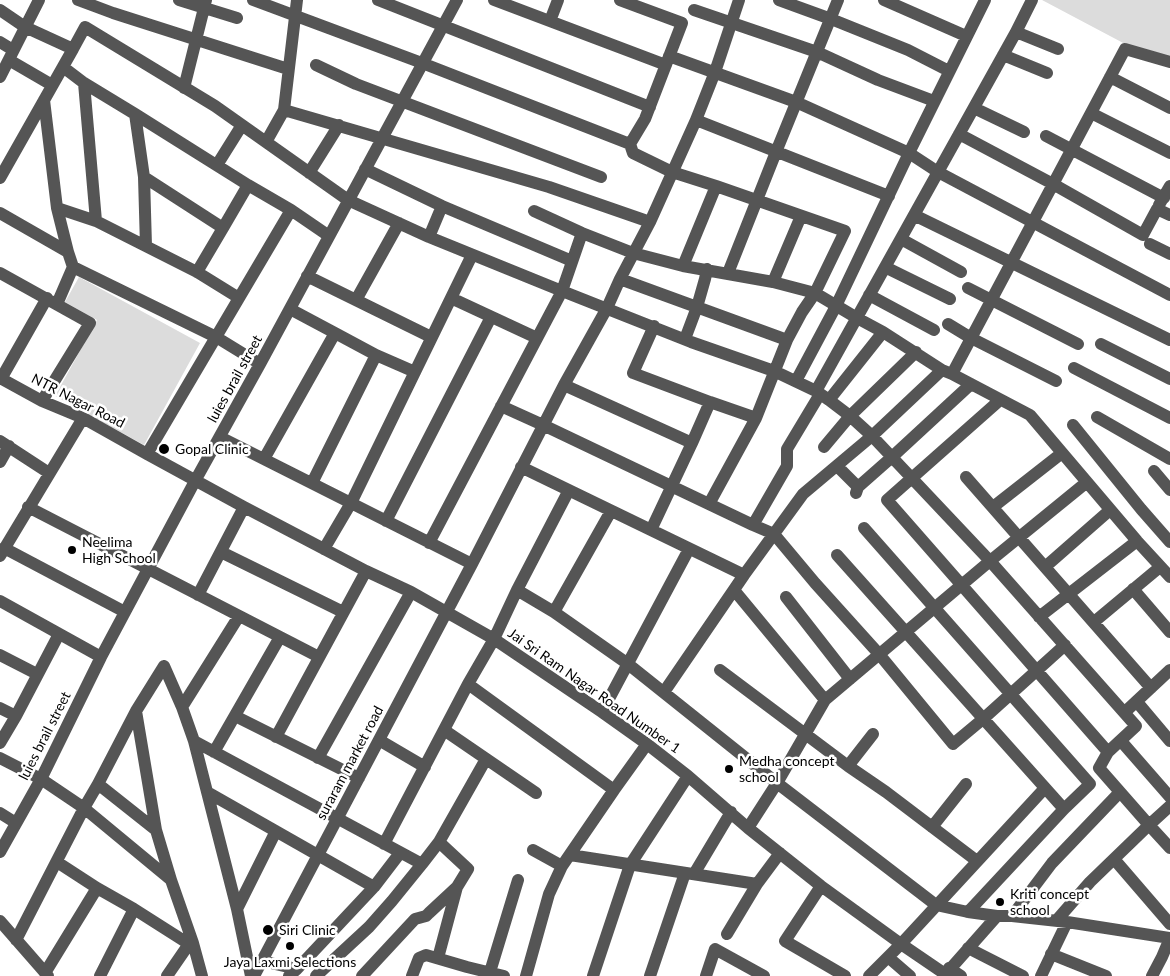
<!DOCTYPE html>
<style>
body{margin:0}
canvas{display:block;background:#fff}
</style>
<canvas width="1170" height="976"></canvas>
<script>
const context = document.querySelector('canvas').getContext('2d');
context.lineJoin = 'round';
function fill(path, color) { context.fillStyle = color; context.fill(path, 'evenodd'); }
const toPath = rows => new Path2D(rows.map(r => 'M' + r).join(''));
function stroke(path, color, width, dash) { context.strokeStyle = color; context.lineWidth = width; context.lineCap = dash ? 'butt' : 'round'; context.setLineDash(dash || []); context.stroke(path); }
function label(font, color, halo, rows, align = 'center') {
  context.font = font + ' Lato,sans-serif'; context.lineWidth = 5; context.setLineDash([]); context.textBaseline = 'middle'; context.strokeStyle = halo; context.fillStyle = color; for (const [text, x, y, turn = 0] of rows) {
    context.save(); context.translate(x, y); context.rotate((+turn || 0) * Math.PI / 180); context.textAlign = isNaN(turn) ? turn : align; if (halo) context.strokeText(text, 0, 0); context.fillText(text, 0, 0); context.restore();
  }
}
fill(toPath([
 [1042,0,1170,0,1170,57,1127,45],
 [79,277,200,343,144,445,55,396,97,320,65,302]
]), '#dcdcdc');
stroke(toPath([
 [78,0,113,13,288,69],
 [179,0,237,18],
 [253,0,422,63,630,144,633,153,672,172,716,186,845,231,815,293,802,312,787,340,756,418,709,504],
 [378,0,650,107],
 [494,0,666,65],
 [620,0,682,23,645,119,630,144],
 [779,0,831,19,908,50,949,71],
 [884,0,966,36],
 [0,10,25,27,73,49,85,27,215,106,348,200,429,237,562,291,691,342,774,371,816,391,829,400,850,416,872,436,990,561,1136,726,1108,752,1099,768,1149,825,1170,848],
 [694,10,817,52,878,80,934,101],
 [550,21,558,0],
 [1016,32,1058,49],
 [0,42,13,50],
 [1003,55,1047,73],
 [669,56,796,102,909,153,938,172,1170,295],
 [9,60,52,85],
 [316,65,356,84,601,177],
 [63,67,84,83,135,114,248,185,291,210,329,236],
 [0,77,39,0],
 [1110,77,1170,108],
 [84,83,96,221],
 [184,88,206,0],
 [44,100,57,208,68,252,73,267,57,304],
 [974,108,1024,132],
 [284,110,549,187,650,222],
 [1091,113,1170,153],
 [135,114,144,177,223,228,197,272],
 [696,120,889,196],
 [959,134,1053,184,1143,235,1157,209,1170,215],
 [1046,136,1164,198],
 [266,142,284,110,297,0],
 [217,165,242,125],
 [365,169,442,206,572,261],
 [309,173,339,125],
 [144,177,146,246],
 [0,178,73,49],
 [1159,205,1170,186],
 [57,208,96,221,197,272,239,298,291,210],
 [534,211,582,233,633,253,683,266,773,282,815,293,857,318,883,332,942,370,952,374,1030,415,1137,541,1170,577],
 [0,213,68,252],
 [914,215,1170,340],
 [223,228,248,185],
 [429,237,442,206],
 [901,239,961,272],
 [1150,244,1170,254],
 [683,266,716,186],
 [73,267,216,337,260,364],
 [885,267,950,299],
 [0,273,90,323,42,401],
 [728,273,776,152,838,0],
 [307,276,431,337],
 [620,279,787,340],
 [773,282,801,216],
 [968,288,1078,344],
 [869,295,934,330],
 [451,298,537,338],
 [356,300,399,223],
 [948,324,971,338,1056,381],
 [654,326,633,373,710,402,756,418],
 [335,333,376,355],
 [685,339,697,307,705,279,707,269],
 [1101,344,1170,379],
 [1074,368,1170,418],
 [952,374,1125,49,1170,62],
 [0,378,42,401,83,418,147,454,244,507,366,571,411,592,494,639,602,712,647,744,688,776,748,828,821,886,901,944,945,974],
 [1,379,47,298],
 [796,381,836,306,909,153,985,0],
 [564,385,692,443],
 [816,391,1016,32,1032,0],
 [829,400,883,332],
 [1000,400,887,500,1108,752],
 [501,406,543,425,753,525,774,534,815,583,879,654,953,744,983,719,1065,645],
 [1097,417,1170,459],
 [1073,425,1141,509,1170,542],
 [220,437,472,564],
 [0,441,49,473],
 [824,447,850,416,916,352],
 [147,454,239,298],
 [264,459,335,333,290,309],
 [0,462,9,446],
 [837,466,858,487],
 [521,467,744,575],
 [1154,471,1170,490],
 [966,477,1151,688],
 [312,483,376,355,415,372],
 [856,493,858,487,892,457,971,384],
 [28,507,319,657],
 [993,507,1062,453],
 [386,521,491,317],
 [753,525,787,466,787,449,820,394],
 [864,528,1090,784,1064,809,968,912],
 [651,530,692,443,710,402],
 [429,543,562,291,582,233],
 [4,548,125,612],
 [324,549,351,503,472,255],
 [221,552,343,612],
 [837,555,1064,809],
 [0,556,83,418],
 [1045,567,1110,510],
 [1133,589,1170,632],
 [517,590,554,612,628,664,777,783,936,905,968,912,997,916,1012,916,1067,922,1170,938],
 [734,590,825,700],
 [198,595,244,507],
 [786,597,850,679],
 [0,601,101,657],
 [554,612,611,511],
 [1039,617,1137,541],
 [1094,622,1160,567],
 [0,655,37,674],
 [164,666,182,707,194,741,237,909,251,976],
 [720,670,848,766,886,792,977,861],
 [468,684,614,790],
 [664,692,744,575,803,494,872,436,942,370],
 [1137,702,1170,741],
 [182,707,239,616],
 [0,708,16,716],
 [136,711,156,830,171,880,193,943,202,976],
 [602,712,689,549],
 [1125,712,1170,670],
 [235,716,359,778],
 [444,730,536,793],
 [276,737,366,571],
 [379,740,425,767],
 [194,741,422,864],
 [1121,741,1170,797],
 [0,743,16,716,59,634],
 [214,752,280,637],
 [0,758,41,779,84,808,171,880],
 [318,758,411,592],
 [848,766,873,734],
 [98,784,156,830],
 [207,792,374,887],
 [0,813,16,823],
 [932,827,966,784],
 [748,828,777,783,825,700,990,561,1087,482],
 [384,844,468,684,494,639,517,590,569,490],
 [533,850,562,866],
 [0,852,41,779,101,657,195,481,260,364,457,0],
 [570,855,757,884],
 [1114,859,1170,924],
 [57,862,97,888,134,909,189,944,193,943],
 [694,874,731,812],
 [821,886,785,941,845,976],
 [237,909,276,831],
 [1012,916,1052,863,1120,792],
 [0,921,48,976],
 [1056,921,1090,882,1149,825,1170,806],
 [727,934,757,884,780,853],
 [16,940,84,808,98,784,136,711,164,666],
 [968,948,1023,976],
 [1051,954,1106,976],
 [888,957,910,976],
 [438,958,457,887,468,869,439,842],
 [262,961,297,969],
 [949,968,961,976],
 [490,972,518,880],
 [45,973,97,888],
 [100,976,134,909],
 [167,976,189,944],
 [254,976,472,564,564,385,607,308,620,279,650,222,696,120,715,72,739,0],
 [289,976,297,969,374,887,400,853],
 [316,976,369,927,392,901,422,864,439,842,486,759],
 [362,976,415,919,426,916,429,913,457,887],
 [412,976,419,958,426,955,467,967,504,976],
 [526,976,549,894,562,866,614,790,647,744],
 [593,976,630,865,688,776],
 [650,976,685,873],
 [706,976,715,949,764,976],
 [869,976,901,944,1045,788],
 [944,976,997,916],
 [1041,976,1067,922],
 [1152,976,1162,957,1170,938]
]), '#555', 12);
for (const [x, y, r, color] of [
 [164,449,6,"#000"],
 [72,550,5,"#000"],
 [729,769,5,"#000"],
 [1000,902,5,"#000"],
 [268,930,6,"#000"],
 [290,946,5,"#000"]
]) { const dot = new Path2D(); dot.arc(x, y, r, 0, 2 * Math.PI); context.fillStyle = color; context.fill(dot); stroke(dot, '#fff', 2); }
label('14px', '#000', '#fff', [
 ["luies brail street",235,379,-61],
 ["NTR Nagar Road",78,401,27],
 ["Jai Sri Ram Nagar Road Number 1",594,691,35],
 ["luies brail street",45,736,-63],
 ["suraram market road",350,763,-62]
]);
label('14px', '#000', '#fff', [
 ["Gopal Clinic",175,449],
 ["Neelima",82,542],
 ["High School",82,558],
 ["Medha concept",739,761],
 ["school",739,777],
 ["Kriti concept",1010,894],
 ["school",1010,910],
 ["Siri Clinic",279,930],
 ["Jaya Laxmi Selections",290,962,"center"]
], 'left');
</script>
